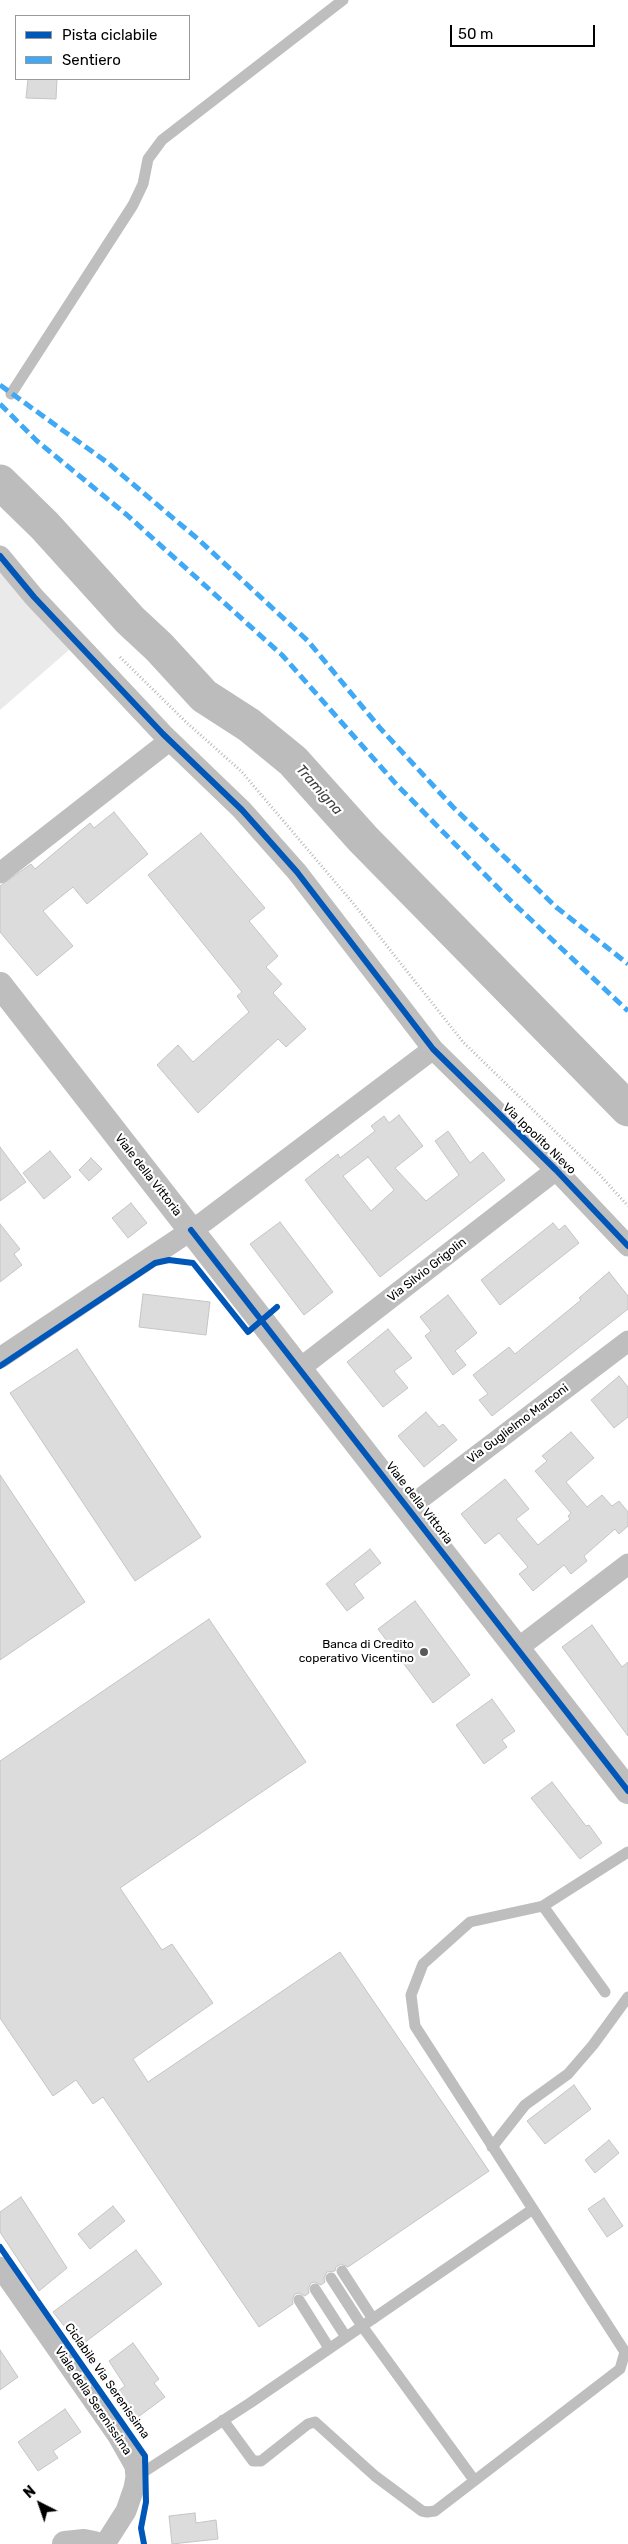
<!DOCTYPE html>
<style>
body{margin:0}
#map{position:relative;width:628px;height:2544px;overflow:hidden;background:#fff;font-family:Rubik,sans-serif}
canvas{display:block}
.legend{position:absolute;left:15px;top:15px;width:175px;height:65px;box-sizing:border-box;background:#fff;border:1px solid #999;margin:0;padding:6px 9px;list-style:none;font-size:15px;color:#000}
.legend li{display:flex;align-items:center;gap:10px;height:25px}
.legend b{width:25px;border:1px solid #999}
.north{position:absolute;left:15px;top:2479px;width:50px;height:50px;-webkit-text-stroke:4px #fff;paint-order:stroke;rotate:319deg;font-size:14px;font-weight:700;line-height:20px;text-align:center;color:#000}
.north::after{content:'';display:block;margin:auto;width:18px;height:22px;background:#000;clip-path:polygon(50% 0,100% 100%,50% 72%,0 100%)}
.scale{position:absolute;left:450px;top:25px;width:145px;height:22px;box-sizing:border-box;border:2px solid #000;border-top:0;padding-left:6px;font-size:15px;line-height:18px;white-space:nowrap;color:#000;-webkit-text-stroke:4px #fff;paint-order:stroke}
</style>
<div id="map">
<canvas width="628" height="2544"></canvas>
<ul class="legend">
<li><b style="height:6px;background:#0057b8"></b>Pista ciclabile</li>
<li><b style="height:6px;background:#3fa9f5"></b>Sentiero</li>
</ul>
<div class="north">N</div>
<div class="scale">50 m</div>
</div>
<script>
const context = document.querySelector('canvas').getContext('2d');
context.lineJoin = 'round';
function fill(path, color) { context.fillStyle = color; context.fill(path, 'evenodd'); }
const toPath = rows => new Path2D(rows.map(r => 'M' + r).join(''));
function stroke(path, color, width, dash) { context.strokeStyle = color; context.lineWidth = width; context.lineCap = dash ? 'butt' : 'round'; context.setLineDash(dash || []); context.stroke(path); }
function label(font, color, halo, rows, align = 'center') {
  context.font = font + ' Rubik,sans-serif'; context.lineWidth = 4.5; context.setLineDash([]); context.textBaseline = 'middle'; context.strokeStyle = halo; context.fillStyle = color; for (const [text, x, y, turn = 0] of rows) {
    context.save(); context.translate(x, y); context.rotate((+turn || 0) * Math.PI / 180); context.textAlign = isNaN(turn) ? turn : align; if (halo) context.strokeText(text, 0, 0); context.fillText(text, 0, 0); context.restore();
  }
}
fill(toPath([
 [0,572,69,650,0,710]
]), '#eaeaea');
stroke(toPath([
 [0,482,45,526,130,620,159,647,204,696,249,725,293,761,363,839,628,1109]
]), '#bcbcbc', 35);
const building = toPath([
 [28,79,57,79,56,99,26,98,28,79],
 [114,812,148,854,87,904,73,887,43,911,73,946,37,976,0,932,0,886,31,864,35,869,90,823,94,828,114,812],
 [201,833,265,908,249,921,278,956,266,967,282,984,273,993,306,1029,286,1047,278,1039,198,1113,157,1065,178,1045,193,1062,249,1012,237,996,242,992,148,875,201,833],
 [399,1115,423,1146,395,1168,426,1201,459,1175,435,1141,448,1131,470,1163,483,1152,505,1180,380,1277,305,1180,338,1154,340,1158,375,1131,371,1126,384,1116,389,1123,399,1115],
 [368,1157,394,1190,371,1211,343,1176,368,1157],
 [0,1147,26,1182,0,1201,0,1147],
 [50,1151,71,1177,44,1199,23,1173,50,1151],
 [91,1158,102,1169,89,1181,79,1170,91,1158],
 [131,1203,147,1223,128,1238,112,1218,131,1203],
 [280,1222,333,1292,304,1315,250,1244,280,1222],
 [553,1223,559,1230,565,1225,579,1243,500,1305,481,1280,553,1223],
 [0,1224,20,1249,14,1254,22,1265,0,1282,0,1224],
 [609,1272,628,1296,628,1309,492,1416,479,1400,488,1394,473,1375,509,1347,515,1354,581,1300,579,1298,609,1272],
 [143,1294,210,1302,206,1335,139,1327,143,1294],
 [448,1295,477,1333,455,1351,466,1365,453,1375,425,1336,431,1331,420,1317,448,1295],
 [388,1329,412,1358,394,1371,408,1388,383,1407,347,1362,388,1329],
 [77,1349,201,1537,135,1581,10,1393,77,1349],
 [619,1376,628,1387,628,1417,614,1428,591,1400,619,1376],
 [426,1412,439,1427,443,1424,457,1440,424,1467,398,1436,426,1412],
 [571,1432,594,1458,566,1482,587,1507,602,1495,612,1506,619,1501,628,1512,628,1526,619,1534,615,1529,584,1556,587,1561,571,1574,564,1565,533,1591,519,1574,528,1567,499,1533,485,1544,461,1514,505,1479,529,1509,516,1519,538,1545,570,1519,568,1516,571,1513,535,1471,547,1461,542,1456,571,1432],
 [0,1475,85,1602,0,1660,0,1475],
 [370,1549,381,1563,354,1584,364,1598,347,1611,326,1584,370,1549],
 [415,1601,470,1675,433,1703,378,1629,415,1601],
 [209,1619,306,1762,120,1888,162,1950,172,1944,213,2003,133,2059,148,2082,340,1952,489,2171,348,2267,341,2264,336,2267,335,2271,327,2272,324,2278,325,2282,321,2285,315,2282,311,2283,308,2289,309,2293,305,2296,299,2293,295,2294,292,2300,293,2304,259,2327,103,2097,93,2104,76,2080,53,2096,0,2018,0,1761,209,1619],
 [592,1625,622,1667,628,1662,628,1736,562,1647,592,1625],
 [492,1699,515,1731,502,1740,507,1747,484,1764,456,1725,492,1699],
 [552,1782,586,1826,589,1825,602,1843,580,1859,531,1798,552,1782],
 [574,2085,591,2109,545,2144,527,2121,574,2085],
 [609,2140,619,2153,595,2173,585,2160,609,2140],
 [21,2197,67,2268,39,2291,0,2232,0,2212,21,2197],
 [604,2198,623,2226,607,2237,588,2209,604,2198],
 [113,2206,125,2221,90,2249,78,2234,113,2206],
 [136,2250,162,2284,84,2343,73,2329,69,2332,53,2312,136,2250],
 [133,2343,159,2379,154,2383,165,2397,134,2420,114,2394,125,2386,109,2361,133,2343],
 [0,2350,18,2377,0,2390,0,2350],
 [65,2409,81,2432,53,2451,58,2458,38,2471,18,2442,65,2409],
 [195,2513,196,2523,216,2520,218,2539,172,2544,169,2516,195,2513]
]);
fill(building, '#dcdcdc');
stroke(building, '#c5c5c5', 1);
stroke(toPath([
 [120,657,187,723,241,771,353,903,463,1042,600,1175,628,1206]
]), '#b8b8b8', 3, [1, 2.5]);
stroke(toPath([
 [11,394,133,205,143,184,148,159,162,140,343,0],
 [543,1906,628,1852],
 [492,2147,525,2105,568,2074,593,2045,628,1997],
 [342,2271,373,2319],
 [331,2278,362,2326,474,2480],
 [315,2289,346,2337],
 [299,2300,329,2348],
 [223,2420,253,2461,261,2461,308,2424,315,2422,375,2476,422,2511,427,2512,435,2511,620,2369,625,2352,415,2026,411,1995,423,1964,470,1922,543,1906,605,1992],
 [136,2477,250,2403,533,2209]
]), '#bebebe', 11);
stroke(toPath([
 [0,556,34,597,163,734,242,810,297,872,433,1049,556,1170,628,1246],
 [0,873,169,741],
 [0,1358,205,1221,433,1049],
 [299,1369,556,1170],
 [408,1508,628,1341],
 [518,1648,628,1564],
 [0,2267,118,2436,135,2466,136,2477,134,2488,126,2511,105,2544]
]), '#bebebe', 21);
stroke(toPath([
 [0,985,628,1791],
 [65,2544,84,2542,94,2544]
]), '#bebebe', 26);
stroke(toPath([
 [0,385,108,463,199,540,308,641,380,728,453,807,556,907,628,964],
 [0,404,37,441,127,515,282,655,397,785,511,901,628,1011]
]), '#3fa9f5', 5, [10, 5]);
stroke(toPath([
 [0,556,34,597,163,734,242,810,297,872,433,1049,556,1170,628,1246],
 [191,1230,628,1791],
 [0,1366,155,1263,169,1260,193,1263,248,1332,277,1307],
 [0,2247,145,2456,146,2502,141,2528,144,2544]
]), '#0057b8', 6);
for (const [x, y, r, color] of [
 [424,1652,5,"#595959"]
]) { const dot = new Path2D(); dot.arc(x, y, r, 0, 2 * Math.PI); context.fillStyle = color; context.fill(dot); stroke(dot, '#fff', 2); }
label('12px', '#000', '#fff', [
 ["Via Ippolito Nievo",539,1139,44],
 ["Viale della Vittoria",148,1175,52],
 ["Via Silvio Grigolin",427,1270,-38],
 ["Via Guglielmo Marconi",518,1424,-37],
 ["Viale della Vittoria",419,1503,52],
 ["Ciclabile Via Serenissima",107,2381,55],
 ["Viale della Serenissima",93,2401,56]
]);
label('12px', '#000', '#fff', [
 ["Banca di Credito",414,1645],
 ["coperativo Vicentino",414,1659]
], 'right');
label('italic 14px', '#404040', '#fff', [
 ["Tramigna",319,790,48]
]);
</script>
